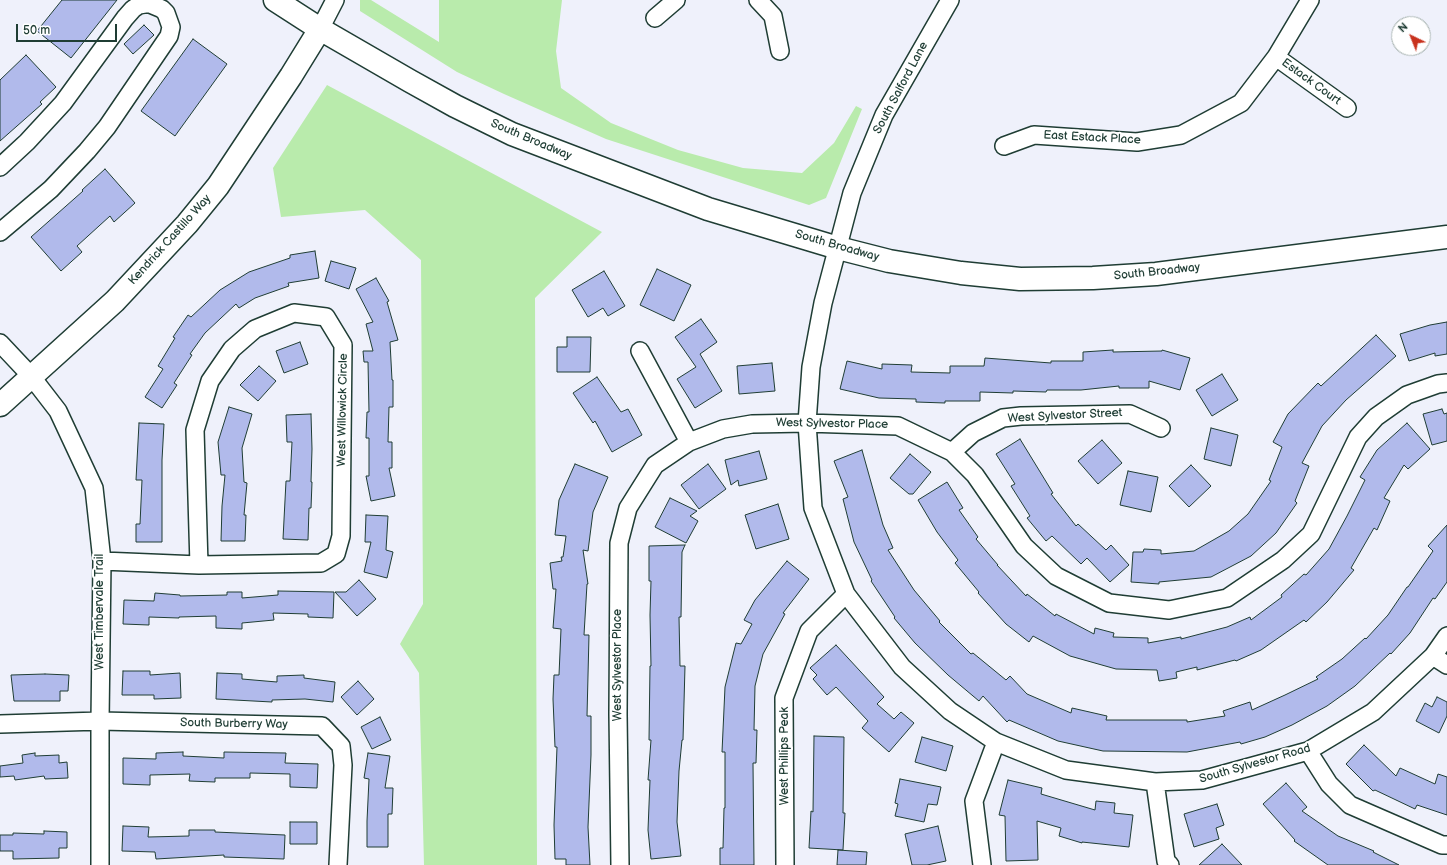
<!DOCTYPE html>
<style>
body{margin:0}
#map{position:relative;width:1447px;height:865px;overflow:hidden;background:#eff1fb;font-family:"Balsamiq Sans",sans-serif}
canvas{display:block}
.north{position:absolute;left:1391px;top:16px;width:40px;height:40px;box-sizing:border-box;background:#fff;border:1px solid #a5b1ae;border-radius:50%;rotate:317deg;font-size:11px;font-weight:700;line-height:16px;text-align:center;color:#1f3d34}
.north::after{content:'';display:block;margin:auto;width:14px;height:18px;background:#c8321e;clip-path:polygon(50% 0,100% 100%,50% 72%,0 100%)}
.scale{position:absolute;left:16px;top:24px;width:101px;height:18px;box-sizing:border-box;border:2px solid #1f3d34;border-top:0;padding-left:5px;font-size:12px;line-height:14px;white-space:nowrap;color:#1f3d34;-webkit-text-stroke:3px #fff;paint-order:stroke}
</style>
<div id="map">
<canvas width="1447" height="865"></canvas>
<div class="north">N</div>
<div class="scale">50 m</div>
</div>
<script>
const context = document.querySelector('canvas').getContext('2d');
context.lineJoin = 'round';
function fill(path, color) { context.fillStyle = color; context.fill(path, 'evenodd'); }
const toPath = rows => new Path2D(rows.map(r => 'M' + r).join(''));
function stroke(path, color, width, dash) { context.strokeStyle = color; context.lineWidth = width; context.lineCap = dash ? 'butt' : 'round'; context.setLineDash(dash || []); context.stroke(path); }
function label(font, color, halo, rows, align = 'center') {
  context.font = font + ' "Balsamiq Sans",sans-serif'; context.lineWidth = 4; context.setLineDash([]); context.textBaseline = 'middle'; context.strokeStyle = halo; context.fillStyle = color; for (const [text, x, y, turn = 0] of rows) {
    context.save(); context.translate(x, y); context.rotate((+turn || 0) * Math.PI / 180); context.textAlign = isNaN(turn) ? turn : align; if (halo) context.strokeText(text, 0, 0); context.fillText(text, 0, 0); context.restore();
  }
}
fill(toPath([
 [360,0,371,0,439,42,439,0,562,0,556,51,561,88,611,123,678,150,743,168,802,173,834,143,856,106,862,109,826,198,809,205,606,139,504,94,457,72,360,11],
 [327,85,602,232,535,298,537,865,424,865,419,673,400,644,423,604,421,260,365,210,281,217,273,168]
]), '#b9ebac');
const building = toPath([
 [62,0,117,0,71,58,37,31,62,0],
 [144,25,154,35,133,54,124,44,144,25],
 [193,39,227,64,175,136,141,111,193,39],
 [26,55,56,87,40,102,42,104,0,141,0,80,26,55],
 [105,169,135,203,114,222,110,216,77,246,82,252,61,271,31,237,83,191,82,190,105,169],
 [315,251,319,278,288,283,289,286,255,298,239,308,236,304,205,333,190,354,192,355,174,383,177,385,162,408,145,397,163,369,158,366,175,338,173,337,188,315,191,317,220,290,249,272,290,258,290,255,315,251],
 [331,261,356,268,349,289,325,281,331,261],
 [657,269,691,285,674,321,640,305,657,269],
 [604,271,625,306,608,316,603,308,588,317,572,290,604,271],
 [376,278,389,301,387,302,398,340,390,342,392,380,393,380,393,407,389,407,388,442,392,442,392,468,389,468,395,496,371,501,366,476,369,476,369,438,366,438,367,412,369,412,368,362,364,362,363,351,373,351,366,324,373,322,356,289,376,278],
 [701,319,717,342,700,354,722,391,695,408,677,379,696,367,675,337,701,319],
 [1447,322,1447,354,1435,356,1435,353,1409,361,1400,334,1430,325,1447,322],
 [1376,335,1396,356,1346,400,1322,426,1302,463,1309,466,1295,501,1297,503,1276,533,1251,556,1211,577,1159,582,1159,584,1131,582,1133,552,1143,552,1144,549,1161,550,1161,554,1194,551,1229,531,1248,514,1271,481,1269,480,1282,447,1273,442,1288,414,1318,383,1321,386,1376,335],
 [567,337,591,337,590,372,557,372,557,347,567,347,567,337],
 [300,342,308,364,284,373,276,351,300,342],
 [1113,350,1113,352,1162,351,1162,350,1190,358,1180,390,1149,381,1149,388,1119,388,1119,386,1081,390,1047,390,1046,392,1013,391,1013,393,980,392,980,401,945,401,945,403,916,402,916,399,879,398,840,389,847,361,882,369,882,364,912,365,911,372,950,373,950,366,984,366,985,358,1051,363,1051,361,1083,361,1083,352,1113,350],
 [772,363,775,391,739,394,737,366,772,363],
 [259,366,276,381,258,401,240,385,259,366],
 [1222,374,1238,400,1212,416,1196,390,1222,374],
 [597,377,621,412,628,409,642,435,612,452,595,421,593,423,573,393,597,377],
 [229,407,252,414,242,448,244,482,247,483,244,515,246,515,245,541,221,541,222,506,225,475,221,475,218,442,229,407],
 [1442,409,1444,414,1447,413,1447,441,1432,445,1423,414,1442,409],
 [311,414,312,449,311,482,312,482,311,508,309,508,308,540,283,539,286,481,290,481,292,442,287,442,286,415,311,414],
 [139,423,164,424,162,460,162,542,136,542,136,524,140,524,142,480,136,480,139,423],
 [1407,423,1430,449,1408,469,1404,465,1384,498,1390,501,1377,530,1374,528,1351,568,1354,570,1327,602,1306,622,1304,620,1261,650,1236,661,1235,660,1197,670,1197,667,1176,672,1177,678,1159,681,1157,670,1116,669,1070,656,1033,636,1029,642,1006,624,978,593,979,592,955,563,958,560,937,532,918,500,947,482,963,508,959,510,978,537,976,539,998,565,997,565,1026,596,1027,594,1055,616,1056,614,1094,634,1095,628,1114,633,1113,637,1148,638,1148,643,1181,637,1181,639,1227,627,1250,617,1251,620,1282,597,1281,595,1304,574,1306,575,1329,549,1347,516,1365,480,1360,477,1377,450,1407,423],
 [1211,428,1238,435,1231,466,1204,459,1211,428],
 [1020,439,1053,493,1051,494,1076,526,1078,524,1106,550,1111,545,1129,565,1110,582,1087,558,1081,564,1052,536,1046,541,1027,518,1030,516,1011,486,1015,484,996,454,1020,439],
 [1102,440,1122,463,1098,484,1078,461,1102,440],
 [862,450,883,525,893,548,888,550,914,590,940,621,939,622,971,654,973,653,1006,680,1010,676,1027,694,1071,713,1072,708,1107,716,1106,720,1187,720,1187,722,1225,716,1223,711,1250,702,1252,710,1285,695,1318,679,1316,677,1342,659,1365,638,1366,639,1388,615,1407,587,1408,587,1433,551,1428,546,1447,525,1447,582,1435,599,1433,598,1410,633,1391,654,1390,653,1355,686,1327,706,1292,725,1265,737,1241,744,1240,742,1187,752,1103,751,1058,741,1009,720,1007,722,983,696,979,701,948,675,915,643,894,618,895,617,871,581,872,580,854,542,843,499,848,497,834,461,862,450],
 [759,451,767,479,739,486,738,480,731,485,725,460,759,451],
 [910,454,931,472,913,494,909,494,890,478,910,454],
 [575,464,608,477,593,512,588,551,583,550,588,584,587,584,584,635,589,635,587,716,591,716,591,755,588,827,590,865,566,865,566,859,555,859,554,825,557,747,555,747,553,699,554,675,559,675,561,629,553,628,556,589,553,589,550,563,562,561,561,557,563,557,566,536,555,535,559,500,575,464],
 [708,464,726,489,699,509,681,485,708,464],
 [1191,465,1211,486,1189,507,1169,486,1191,465],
 [1128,471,1158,477,1151,512,1120,505,1128,471],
 [670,498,697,511,690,516,698,521,686,543,655,527,670,498],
 [778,504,789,539,756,549,745,515,778,504],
 [366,515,388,516,386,550,393,552,387,578,364,572,371,542,365,542,366,515],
 [685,545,682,552,681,617,679,617,680,666,685,666,683,740,682,740,679,771,677,822,681,856,651,859,648,830,650,780,648,780,651,740,649,740,650,666,651,666,650,615,651,581,649,581,649,546,685,545],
 [787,561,809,579,783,613,785,614,763,654,755,686,754,730,757,730,756,763,753,763,754,865,720,865,720,848,723,848,724,808,725,808,725,752,722,752,725,687,736,643,741,644,752,624,744,620,755,600,787,561],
 [359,580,376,599,357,616,335,592,346,592,359,580],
 [278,591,334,592,333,618,308,617,308,614,273,613,274,620,242,623,242,629,216,628,216,616,179,617,179,618,149,617,149,625,123,624,124,600,154,601,155,593,180,595,180,596,227,595,227,592,242,592,242,598,278,595,278,591],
 [836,645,884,697,877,704,894,719,901,712,914,723,889,752,862,728,868,721,836,687,827,695,813,679,817,675,810,668,836,645],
 [123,671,150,671,150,675,180,673,181,698,154,699,154,695,122,695,123,671],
 [217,673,242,674,242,679,277,682,277,676,304,675,304,678,335,682,333,702,305,699,272,700,272,702,216,699,217,673],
 [45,674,69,675,68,691,60,691,60,701,14,701,11,675,45,674],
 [358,681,374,699,357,715,341,697,358,681],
 [1437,697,1447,702,1447,716,1439,733,1416,721,1425,703,1432,707,1437,697],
 [380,717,391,740,372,749,361,727,380,717],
 [814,736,844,737,843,813,845,813,843,850,809,848,811,811,813,812,814,736],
 [922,737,953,746,946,771,915,762,922,737],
 [1364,745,1396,776,1400,768,1435,784,1438,774,1447,777,1447,815,1417,805,1415,809,1375,790,1373,791,1346,764,1364,745],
 [183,752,183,756,224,758,224,752,286,753,285,763,318,764,317,788,290,787,290,774,250,773,250,778,215,778,215,782,189,781,190,774,150,775,150,785,123,784,123,758,156,759,156,753,183,752],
 [35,753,35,756,59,755,59,763,67,762,68,778,45,779,44,776,15,780,14,776,0,777,0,766,23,763,22,755,35,753],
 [368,753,390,756,385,788,393,788,392,814,388,814,388,847,367,847,367,821,369,779,364,778,368,753],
 [900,779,941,787,937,805,928,804,924,822,895,816,898,804,895,803,900,779],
 [1008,780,1042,788,1041,794,1095,810,1096,801,1115,803,1114,813,1133,815,1129,847,1082,842,1082,843,1059,836,1061,828,1037,821,1038,860,1006,861,1005,816,999,815,1008,780],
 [1286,783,1307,807,1302,811,1338,836,1374,851,1373,852,1399,865,1328,865,1294,841,1295,840,1263,804,1286,783],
 [1217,804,1224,825,1216,828,1219,839,1194,847,1184,814,1217,804],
 [290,822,317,822,317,844,290,844,290,822],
 [123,826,149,827,148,837,189,836,189,830,215,830,215,832,285,835,284,859,224,857,224,855,156,859,155,852,122,851,123,826],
 [938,826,946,861,927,865,912,865,905,834,938,826],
 [44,831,67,832,67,848,59,848,59,858,13,859,13,851,0,851,0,835,13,835,13,833,44,834,44,831],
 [1222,844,1242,865,1199,865,1222,844],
 [838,850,867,852,866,865,837,865,838,850]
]);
fill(building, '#b1baeb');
stroke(building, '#1f3d34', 1);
const minor = toPath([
 [758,0,773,16,780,51],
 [950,0,884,115,852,193,823,303,811,367,807,423,813,508,846,594,902,667,950,711,996,742,1066,770,1155,782,1202,780,1308,751,1373,712,1433,656,1447,636],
 [655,18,676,0],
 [320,29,335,0],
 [1276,57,1347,108],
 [1004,146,1034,135,1137,142,1181,135,1241,103,1276,57,1310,0],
 [0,167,27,142,63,103,125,18,133,9,139,5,145,4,150,4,162,9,166,13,171,27,169,36,107,127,87,151,51,189,0,232],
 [294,313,326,317,343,345,341,536,336,554,321,563,199,565,195,430,210,381,232,349,255,329,294,313],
 [0,343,31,376,58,411,94,488,102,561,100,721,100,865],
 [640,351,689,442],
 [952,452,973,433,1003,418,1021,416,1130,414,1161,428],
 [102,561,199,565],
 [1433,656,1447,665],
 [0,724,100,721,322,726,341,746,343,765,338,865],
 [1308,751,1329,784,1350,805,1442,845,1447,845],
 [1155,782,1166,861,1170,865],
 [620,865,618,714,619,543,628,508,655,465,689,442,723,429,752,424,807,423,898,426,952,452,975,475,1024,546,1056,576,1109,603,1169,610,1227,598,1283,560,1311,534,1358,437,1376,417,1407,395,1438,384,1447,383],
 [785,865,784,698,809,631,846,594],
 [982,865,974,801,996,742]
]);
const major = toPath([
 [275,0,320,29,410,81,455,106,512,134,708,209,838,248,889,261,961,273,1020,279,1093,278,1156,274,1447,237],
 [0,405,115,301,187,224,218,186,291,76,320,29]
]);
stroke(minor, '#1f3d34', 20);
stroke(major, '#1f3d34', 25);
stroke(minor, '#fff', 17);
stroke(major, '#fff', 22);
label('12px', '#1f3d34', '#fff', [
 ["Estack Court",1311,82,36],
 ["South Salford Lane",901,88,-62],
 ["East Estack Place",1092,138,3],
 ["South Broadway",531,140,23],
 ["Kendrick Castillo Way",170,240,-48],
 ["South Broadway",837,246,16],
 ["South Broadway",1157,272,-6],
 ["West Willowick Circle",343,410,-89],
 ["West Sylvestor Street",1065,416,-3],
 ["West Sylvestor Place",832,424,1],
 ["West Timbervale Trail",100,612,-90],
 ["West Sylvestor Place",618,665,-90],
 ["South Burberry Way",234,724,1],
 ["West Phillips Peak",785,756,-90],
 ["South Sylvestor Road",1255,764,-16]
]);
</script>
